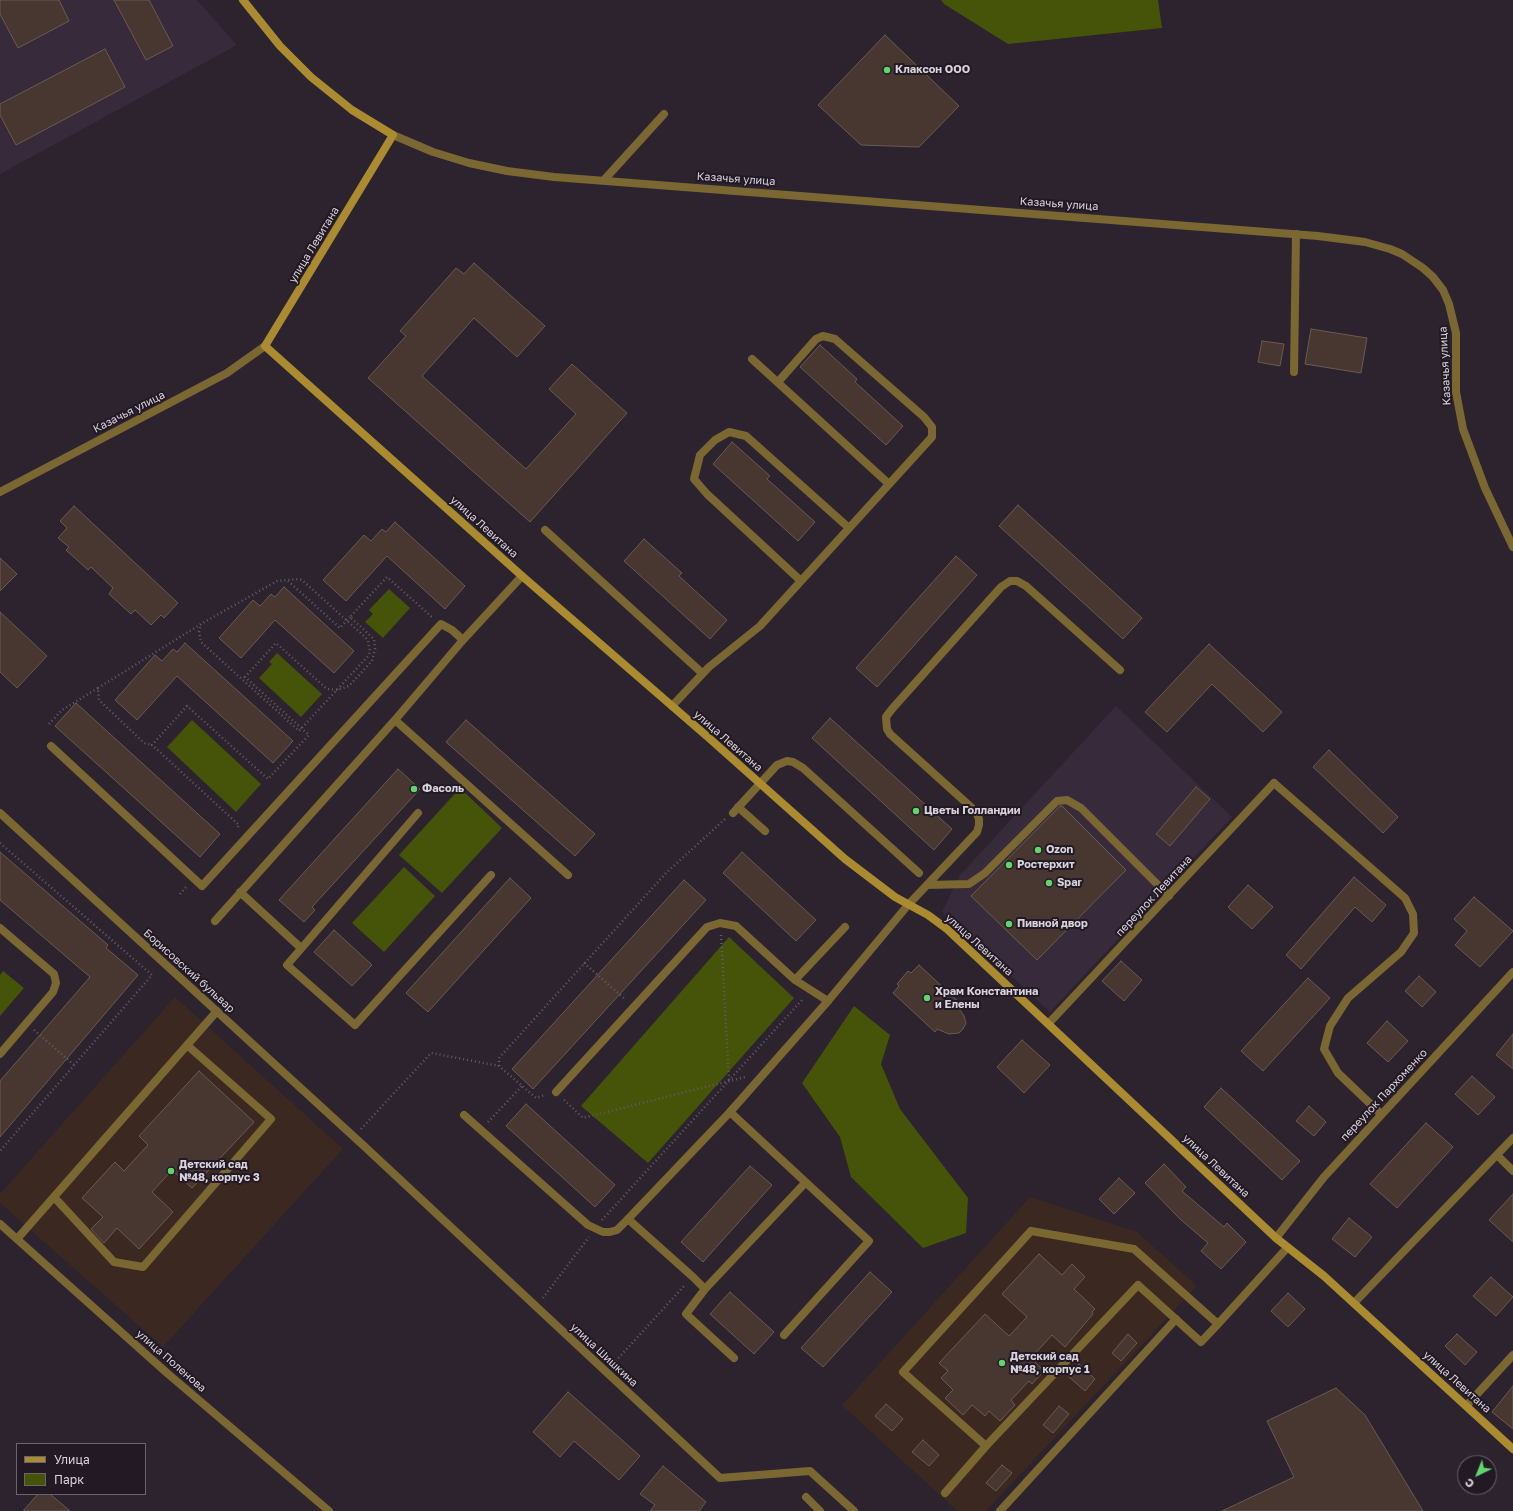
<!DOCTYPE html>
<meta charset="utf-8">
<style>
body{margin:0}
#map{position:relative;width:1513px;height:1511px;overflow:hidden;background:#2c232f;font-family:"Golos Text",sans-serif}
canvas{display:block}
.legend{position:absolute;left:16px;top:1443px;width:130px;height:52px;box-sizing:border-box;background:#221925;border:1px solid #6b636e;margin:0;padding:5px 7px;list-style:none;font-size:12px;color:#d9d3db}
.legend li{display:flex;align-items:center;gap:8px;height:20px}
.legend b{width:20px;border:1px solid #6b636e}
.north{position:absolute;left:1457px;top:1455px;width:40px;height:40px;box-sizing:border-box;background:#221925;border:1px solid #6b636e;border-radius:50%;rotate:223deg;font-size:11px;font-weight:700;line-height:16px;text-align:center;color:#d9d3db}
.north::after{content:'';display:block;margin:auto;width:14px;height:18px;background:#60d56b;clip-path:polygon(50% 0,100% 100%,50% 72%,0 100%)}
</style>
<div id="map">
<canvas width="1513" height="1511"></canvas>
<ul class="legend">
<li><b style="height:5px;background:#aa8b2f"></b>Улица</li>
<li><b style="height:11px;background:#455408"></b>Парк</li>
</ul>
<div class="north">С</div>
</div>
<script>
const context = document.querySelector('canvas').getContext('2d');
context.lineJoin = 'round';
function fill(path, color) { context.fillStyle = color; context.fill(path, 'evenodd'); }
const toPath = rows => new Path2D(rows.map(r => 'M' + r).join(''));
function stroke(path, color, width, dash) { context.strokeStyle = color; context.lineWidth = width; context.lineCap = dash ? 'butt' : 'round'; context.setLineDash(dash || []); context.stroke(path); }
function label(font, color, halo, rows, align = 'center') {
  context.font = font + ' "Golos Text",sans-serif'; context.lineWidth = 4; context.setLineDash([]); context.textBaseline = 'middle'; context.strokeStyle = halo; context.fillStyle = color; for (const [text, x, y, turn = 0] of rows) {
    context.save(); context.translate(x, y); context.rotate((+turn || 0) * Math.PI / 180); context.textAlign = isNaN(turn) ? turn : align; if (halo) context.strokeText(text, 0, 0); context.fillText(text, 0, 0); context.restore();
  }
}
fill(toPath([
 [0,0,197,0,237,45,0,174],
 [1116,706,1232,817,1050,1012,942,912,960,875]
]), '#372a3b');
fill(toPath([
 [175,997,343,1149,163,1347,0,1203,0,1194],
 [1030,1197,1137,1232,1197,1286,986,1511,957,1511,842,1405]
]), '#3b2921');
fill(toPath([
 [941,0,1158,0,1162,28,1008,44,944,4],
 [389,589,410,608,383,638,365,622,373,614,369,610],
 [277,653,322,694,301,717,259,678,272,664,269,662],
 [192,720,261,784,236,812,167,747],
 [460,788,502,828,442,893,399,855],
 [404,867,435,896,384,952,352,923],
 [729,937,794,998,648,1163,581,1106],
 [3,971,24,988,0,1016,0,975],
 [854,1006,890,1035,881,1064,900,1109,968,1198,966,1233,923,1248,851,1177,840,1137,802,1083]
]), '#455408');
const building = toPath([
 [0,0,59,0,69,21,18,48,0,14,0,0],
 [114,0,149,0,173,46,146,60,114,0],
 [885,35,959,106,919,147,861,145,818,105,885,35],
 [105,49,125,87,16,145,0,115,0,104,105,49],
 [474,263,545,326,517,357,474,318,422,376,526,469,576,414,549,389,572,364,627,413,530,522,368,378,406,336,400,331,456,268,464,274,474,263],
 [1311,329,1367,338,1361,373,1305,364,1311,329],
 [1262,341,1284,344,1280,366,1258,362,1262,341],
 [820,345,857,379,855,382,903,426,886,445,800,367,820,345],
 [732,442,770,476,767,479,815,522,798,541,713,464,732,442],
 [1018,505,1142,618,1123,639,999,526,1018,505],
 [74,506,178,603,164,618,161,615,151,625,135,610,131,614,109,594,113,588,91,567,88,570,66,550,69,547,58,538,67,528,60,521,74,506],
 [395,522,465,586,445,609,387,556,346,601,323,580,364,535,371,541,382,529,386,532,395,522],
 [644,539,682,573,679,576,727,620,710,639,624,561,644,539],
 [956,556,977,575,877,687,856,668,956,556],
 [0,558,17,574,0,591,0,558],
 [284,587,354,651,334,673,275,620,241,658,219,638,253,600,260,606,271,594,275,597,284,587],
 [0,612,47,656,17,688,0,672,0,612],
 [185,643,293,741,273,763,177,676,137,720,115,700,155,655,162,661,173,649,177,652,185,643],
 [1209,644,1282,712,1263,732,1212,684,1167,732,1145,712,1209,644],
 [76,703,220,834,200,857,55,726,76,703],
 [830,718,952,829,934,850,812,738,830,718],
 [466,720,595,834,575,856,446,742,466,720],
 [1329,750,1398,817,1383,833,1313,767,1329,750],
 [398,769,420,789,312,907,315,910,304,922,279,900,398,769],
 [1196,787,1210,799,1170,846,1156,834,1196,787],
 [1060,806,1062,806,1126,870,1037,960,971,896,1060,806],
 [0,852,108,945,106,948,138,975,0,1137,0,1081,90,977,0,900,0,852],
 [742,852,816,920,796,941,723,873,742,852],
 [1354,877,1386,905,1372,922,1355,907,1301,969,1286,955,1354,877],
 [510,878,531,898,428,1012,406,993,510,878],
 [684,880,706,900,533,1089,512,1069,684,880],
 [1248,885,1273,907,1252,929,1228,907,1248,885],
 [1474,897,1513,931,1480,967,1455,945,1467,931,1454,919,1474,897],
 [334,930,372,965,352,986,314,952,334,930],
 [1121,961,1142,980,1124,1001,1102,981,1121,961],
 [919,965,961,1004,958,1007,964,1016,966,1023,963,1029,959,1033,949,1034,937,1029,935,1032,893,993,899,986,897,984,908,971,911,973,919,965],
 [1419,976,1436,992,1422,1007,1405,991,1419,976],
 [1308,978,1330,998,1263,1071,1241,1051,1308,978],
 [1387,1021,1408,1041,1388,1062,1367,1043,1387,1021],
 [1513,1034,1513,1069,1496,1055,1513,1034],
 [1022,1040,1050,1065,1024,1093,997,1067,1022,1040],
 [199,1071,254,1122,192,1188,172,1170,152,1192,173,1212,139,1249,117,1228,104,1243,91,1229,103,1217,82,1198,115,1162,124,1171,148,1145,139,1136,199,1071],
 [1472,1076,1495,1097,1478,1115,1455,1094,1472,1076],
 [1221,1088,1300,1161,1282,1180,1204,1107,1221,1088],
 [526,1104,615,1185,595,1207,506,1126,526,1104],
 [1309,1106,1326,1122,1314,1136,1296,1121,1309,1106],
 [1426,1123,1453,1147,1397,1208,1370,1184,1426,1123],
 [1164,1164,1186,1187,1182,1191,1224,1227,1227,1223,1246,1242,1221,1269,1201,1251,1208,1243,1180,1219,1145,1183,1164,1164],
 [750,1166,772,1185,703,1262,681,1242,750,1166],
 [1119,1178,1135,1193,1114,1214,1099,1199,1119,1178],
 [1513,1194,1513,1242,1489,1220,1513,1194],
 [1349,1218,1372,1237,1355,1257,1332,1239,1349,1218],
 [1039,1254,1062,1275,1072,1264,1085,1277,1074,1289,1095,1309,1092,1312,1093,1314,1065,1347,1052,1335,1031,1358,1044,1371,1032,1384,1029,1381,1011,1400,1015,1405,1000,1421,989,1411,985,1416,972,1405,963,1415,945,1398,953,1390,941,1378,948,1371,939,1363,985,1314,1009,1336,1027,1317,1002,1294,1039,1254],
 [870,1272,892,1292,823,1367,801,1348,870,1272],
 [1491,1277,1513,1297,1496,1316,1473,1296,1491,1277],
 [730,1292,774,1332,754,1354,710,1314,730,1292],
 [1288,1293,1305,1309,1288,1327,1271,1311,1288,1293],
 [1128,1334,1137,1343,1121,1361,1112,1353,1128,1334],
 [1457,1334,1477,1352,1465,1365,1445,1346,1457,1334],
 [1079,1364,1095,1379,1085,1391,1068,1376,1079,1364],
 [1513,1386,1513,1429,1492,1412,1513,1386],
 [1336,1388,1365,1415,1423,1511,1222,1511,1294,1477,1267,1421,1336,1388],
 [568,1392,640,1456,619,1480,574,1441,560,1457,533,1432,568,1392],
 [886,1404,903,1419,892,1431,875,1416,886,1404],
 [1059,1406,1069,1414,1053,1433,1043,1425,1059,1406],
 [923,1440,939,1455,929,1466,912,1452,923,1440],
 [1002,1465,1012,1473,996,1491,986,1483,1002,1465],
 [663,1466,706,1502,699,1511,650,1511,655,1505,640,1494,663,1466],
 [38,1494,50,1494,70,1511,23,1511,38,1494]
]);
fill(building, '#473730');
stroke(building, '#6b5a52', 1);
stroke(toPath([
 [288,581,340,628,350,617],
 [98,688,201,624,277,581,299,579,302,580,365,637,368,641,370,651,369,655,299,731,201,642,199,632,201,624],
 [49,724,62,710,98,688,99,700,144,743,152,745],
 [238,827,239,825,152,745,187,706,268,779,309,735,245,677,276,643,327,689,337,690,349,686,372,661,375,649,374,639,350,617,387,577,432,617],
 [0,843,152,975,0,1151],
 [180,894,186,887],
 [721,935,729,1080],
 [584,963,626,1000],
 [34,1030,74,1065],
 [499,1066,499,1058,666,873,725,819],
 [564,1100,583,1118,745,1077],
 [488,1122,522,1086],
 [361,1129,431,1053,499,1066,536,1098,545,1095],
 [602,1220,803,999],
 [543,1298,589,1237],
 [613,1364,685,1285]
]), '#635b65', 2.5, [1, 3]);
stroke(toPath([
 [604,180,664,114],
 [752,359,889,484],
 [1294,372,1296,234],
 [545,530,702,673],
 [801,581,707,494,694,479,700,455,715,440,729,432,746,436,849,528],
 [672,706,709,667,760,626,932,437,932,427,924,417,835,339,823,336,816,339,778,382],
 [395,720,568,875],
 [51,746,202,886,441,624,452,630,463,640],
 [1274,783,1405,898,1413,914,1414,933,1401,952,1348,998,1330,1026,1324,1049,1338,1073,1381,1114],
 [738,807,765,831],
 [418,813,287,965,355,1025,491,875],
 [733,813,777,765,787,761,793,762,803,768,919,873],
 [927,885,969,884,985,873,1057,801,1067,800,1081,808,1169,896],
 [240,892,301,948],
 [908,905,977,832,979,825,979,819,977,814,972,808,890,734,887,729,886,717,892,709,1001,587,1010,581,1017,581,1026,586,1120,670],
 [215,921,395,720,463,640,522,576],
 [0,928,54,974,56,983,53,992,0,1054],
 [795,980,845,927],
 [556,1092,707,927,720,923,736,926,795,980,828,1001],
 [730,1112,869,1241,784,1335],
 [464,1115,588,1225,603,1232,610,1232,617,1230,628,1219,693,1277,705,1289,686,1314,734,1358],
 [1497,1155,1513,1171],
 [1031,1231,1134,1249,1218,1324,1201,1342,1138,1285,986,1446,903,1372,1031,1231],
 [705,1289,805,1183],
 [1354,1303,1513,1138],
 [1218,1324,1287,1248],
 [945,1493,986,1446],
 [806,1497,820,1511]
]), '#7a6732', 8);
stroke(toPath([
 [393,135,433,152,469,163,507,171,554,177,1318,236,1365,242,1390,249,1402,254,1423,268,1433,277,1443,290,1449,304,1456,333,1456,392,1463,429,1485,488,1513,547],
 [0,492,227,373,265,346],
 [0,813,364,1146,720,1478,810,1471,854,1511],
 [1049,1023,1274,783],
 [54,1197,114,1262,143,1267,271,1119,187,1045],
 [628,1219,730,1112,828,1001,908,905],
 [0,1224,167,1373,329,1511],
 [1276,1238,1324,1177,1513,972],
 [17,1239,217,1011],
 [1467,1405,1513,1355],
 [1000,1511,1176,1319]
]), '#7a6732', 8);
stroke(toPath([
 [243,0,280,46,311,77,352,110,393,135,265,346,522,576,709,738,845,859,895,897,928,915,947,929,1276,1238,1324,1276,1513,1449]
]), '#aa8b2f', 8);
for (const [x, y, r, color] of [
 [887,70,4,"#60d56b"],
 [414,789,4,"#60d56b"],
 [916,811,4,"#60d56b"],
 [1038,850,4,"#60d56b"],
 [1009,865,4,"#60d56b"],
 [1049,883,4,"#60d56b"],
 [1009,924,4,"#60d56b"],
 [927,998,4,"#60d56b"],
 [171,1171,4,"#60d56b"],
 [1002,1363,4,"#60d56b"]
]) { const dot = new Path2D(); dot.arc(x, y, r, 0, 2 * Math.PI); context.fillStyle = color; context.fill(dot); stroke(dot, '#221925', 1.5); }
label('bold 11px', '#d9d3db', '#221925', [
 ["Клаксон ООО",895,70],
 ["Фасоль",422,789],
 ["Цветы Голландии",924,811],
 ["Ozon",1046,850],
 ["Ростерхит",1017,865],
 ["Spar",1057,883],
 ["Пивной двор",1017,924],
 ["Храм Константина",935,992],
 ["и Елены",935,1005],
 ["Детский сад",179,1165],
 ["№48, корпус 3",179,1178],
 ["Детский сад",1010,1357],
 ["№48, корпус 1",1010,1370]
], 'left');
label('11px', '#d9d3db', '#221925', [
 ["Казачья улица",736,179,4],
 ["Казачья улица",1059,204,4],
 ["улица Левитана",314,245,-59],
 ["Казачья улица",1445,366,-93],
 ["Казачья улица",129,412,-27],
 ["улица Левитана",484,527,42],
 ["улица Левитана",728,741,41],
 ["переулок Левитана",1154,896,-47],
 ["улица Левитана",979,945,42],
 ["Борисовский бульвар",189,971,42],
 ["переулок Пархоменко",1384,1095,-47],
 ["улица Левитана",1216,1166,43],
 ["улица Шишкина",604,1355,43],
 ["улица Поленова",171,1361,41],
 ["улица Левитана",1457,1382,42]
]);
</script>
